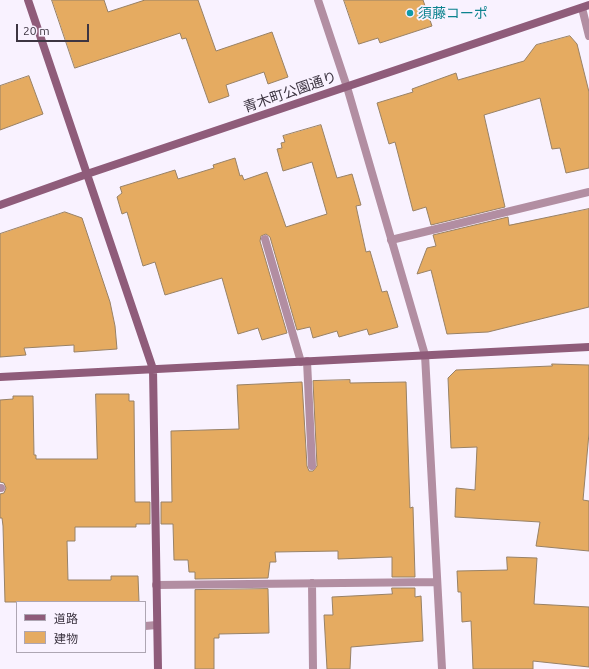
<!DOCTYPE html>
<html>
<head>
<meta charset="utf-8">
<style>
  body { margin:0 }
  #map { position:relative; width:589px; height:669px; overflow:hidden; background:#f9f2ff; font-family:Ubuntu,"Noto Sans JP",sans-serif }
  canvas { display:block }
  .legend { position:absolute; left:16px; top:601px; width:130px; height:52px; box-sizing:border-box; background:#f9f2ff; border:1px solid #aea6b3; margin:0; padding:5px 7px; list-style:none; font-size:12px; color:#3d3542 }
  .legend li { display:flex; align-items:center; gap:8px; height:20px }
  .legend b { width:20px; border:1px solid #aea6b3 }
  .scale { position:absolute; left:16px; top:24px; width:73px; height:18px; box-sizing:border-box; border:2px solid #3d3542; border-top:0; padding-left:5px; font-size:12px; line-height:14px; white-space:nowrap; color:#3d3542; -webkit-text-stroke:3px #f9f2ff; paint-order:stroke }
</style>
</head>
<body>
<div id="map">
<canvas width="589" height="669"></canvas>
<ul class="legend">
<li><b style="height:5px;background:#8f5c7a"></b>道路</li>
<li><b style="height:11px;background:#e5ab61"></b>建物</li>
</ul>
<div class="scale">20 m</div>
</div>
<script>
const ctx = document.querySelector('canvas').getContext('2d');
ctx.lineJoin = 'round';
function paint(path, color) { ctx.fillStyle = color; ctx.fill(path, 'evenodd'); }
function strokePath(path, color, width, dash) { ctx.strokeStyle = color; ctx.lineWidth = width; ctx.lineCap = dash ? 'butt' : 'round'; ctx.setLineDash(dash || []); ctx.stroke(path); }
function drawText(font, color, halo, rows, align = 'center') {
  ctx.font = font + ' Ubuntu,"Noto Sans JP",sans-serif'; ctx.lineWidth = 3.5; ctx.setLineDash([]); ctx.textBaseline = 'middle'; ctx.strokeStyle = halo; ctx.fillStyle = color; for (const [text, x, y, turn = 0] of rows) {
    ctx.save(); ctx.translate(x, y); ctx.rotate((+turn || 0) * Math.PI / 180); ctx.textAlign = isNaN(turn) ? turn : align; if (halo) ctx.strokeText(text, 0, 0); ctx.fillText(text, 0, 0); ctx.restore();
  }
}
const building = new Path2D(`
  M 52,0 L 104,0 L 108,12 L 145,0 L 198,0 L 216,51 L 272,32 L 288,77 L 268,84 L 264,72 L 226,85 L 229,96 L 209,103 L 186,38 L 182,39 L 180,33 L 75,68 Z
  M 344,0 L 423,0 L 432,26 L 380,43 L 378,38 L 359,44 Z
  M 570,36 L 577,44 L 589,92 L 589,168 L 566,173 L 560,148 L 552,149 L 540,98 L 484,115 L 505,207 L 431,225 L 426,207 L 413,211 L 395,142 L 389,144 L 377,103 L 413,92 L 412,89 L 456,73 L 458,80 L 524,61 L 536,45 Z
  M 29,76 L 43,114 L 0,130 L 0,86 Z
  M 321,125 L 337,178 L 352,174 L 361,205 L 356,206 L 366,252 L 370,251 L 382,292 L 387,291 L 398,327 L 369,335 L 367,329 L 339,337 L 337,331 L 313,338 L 310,327 L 297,330 L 270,237 L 266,234 L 261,236 L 260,241 L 287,333 L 262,340 L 258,328 L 238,334 L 222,278 L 165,295 L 155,262 L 143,266 L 127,212 L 122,214 L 117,197 L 122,193 L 120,187 L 175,170 L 178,179 L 214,168 L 213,165 L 235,158 L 240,176 L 242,175 L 244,180 L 267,172 L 286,227 L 327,214 L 312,162 L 283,171 L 277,149 L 282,148 L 281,143 L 285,142 L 283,136 Z
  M 589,209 L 589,307 L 488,332 L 447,334 L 431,270 L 417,274 L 427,248 L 436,246 L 433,235 L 508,217 L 509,225 Z
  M 65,212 L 82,218 L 110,302 L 115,326 L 117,349 L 74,352 L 74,345 L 24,348 L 26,355 L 0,357 L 0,234 Z
  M 552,364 L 589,365 L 589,433 L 583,500 L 589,501 L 589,551 L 536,546 L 540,522 L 455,517 L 456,488 L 475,490 L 477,447 L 451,448 L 448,378 L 456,370 L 552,366 Z
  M 350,380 L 350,383 L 406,382 L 410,508 L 413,507 L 415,577 L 392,577 L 392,557 L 338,559 L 338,551 L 275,552 L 276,562 L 270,562 L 268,578 L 195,579 L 195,572 L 189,572 L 188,560 L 174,560 L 173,524 L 161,524 L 161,502 L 172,502 L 171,431 L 239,429 L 237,385 L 302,382 L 307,466 L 309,471 L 313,471 L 317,466 L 313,381 Z
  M 96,394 L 129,394 L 129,401 L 134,401 L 135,502 L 150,502 L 150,524 L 136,524 L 136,527 L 75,527 L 75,541 L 67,541 L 68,580 L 111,580 L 111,576 L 138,576 L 139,602 L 5,602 L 3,526 L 2,518 L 0,518 L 0,494 L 4,493 L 6,488 L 4,483 L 0,482 L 0,400 L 13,399 L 13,396 L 33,396 L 34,455 L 36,455 L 36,459 L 97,459 Z
  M 507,557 L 537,558 L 534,604 L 589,607 L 589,667 L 533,661 L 533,669 L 473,669 L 471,621 L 462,622 L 461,592 L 458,592 L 457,571 L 507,570 Z
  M 392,588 L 415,588 L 415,597 L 421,596 L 423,641 L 351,647 L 350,669 L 327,669 L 324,615 L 333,615 L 332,597 L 392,594 Z
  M 268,589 L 269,633 L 219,634 L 219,638 L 214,638 L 214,669 L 195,669 L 195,590 Z`);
paint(building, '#e5ab61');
strokePath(building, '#988166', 1);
strokePath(new Path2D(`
  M 265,239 L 301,362
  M 391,240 L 589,192
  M 307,361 L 312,466
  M 0,488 L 1,488
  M 145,626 L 157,625`), '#b28ea2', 8);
strokePath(new Path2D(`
  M 318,0 L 347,87 L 425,355 L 442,669
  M 582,8 L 589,36
  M 312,583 L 313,669
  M 156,585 L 436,582`), '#b28ea2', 8);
strokePath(new Path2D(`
  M 28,0 L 153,369 L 158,669
  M 0,205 L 87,174 L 589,5
  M 0,377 L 589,347`), '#8f5c7a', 8);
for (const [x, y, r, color] of [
  [410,13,4,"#0f9aa8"]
]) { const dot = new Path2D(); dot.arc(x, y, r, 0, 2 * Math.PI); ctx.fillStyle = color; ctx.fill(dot); strokePath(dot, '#f9f2ff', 1.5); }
drawText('14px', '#0d838f', '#f9f2ff', [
  ["須藤コーポ",418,13]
], 'left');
drawText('14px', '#3d3542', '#f9f2ff', [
  ["青木町公園通り",290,92,-19]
]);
</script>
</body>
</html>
